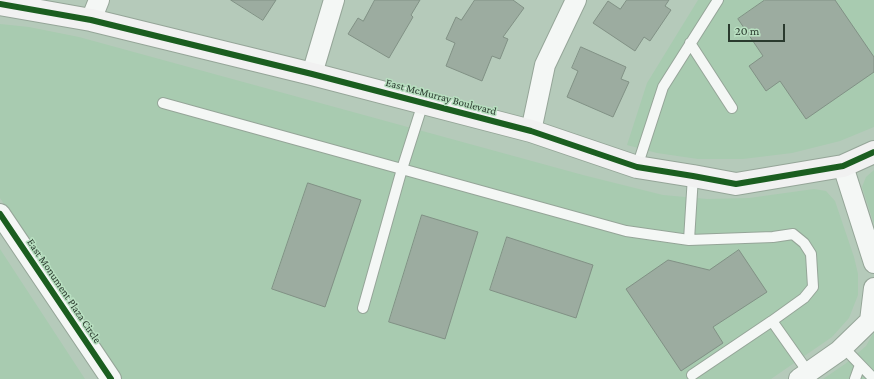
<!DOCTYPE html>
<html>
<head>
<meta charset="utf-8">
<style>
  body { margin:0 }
  #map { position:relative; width:874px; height:379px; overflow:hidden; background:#b5caba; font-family:"Crimson Pro",serif }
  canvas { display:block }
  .scale { position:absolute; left:728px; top:24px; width:57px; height:18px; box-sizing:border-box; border:2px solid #2a3a2e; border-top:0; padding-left:5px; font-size:12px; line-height:14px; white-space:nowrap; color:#2a3a2e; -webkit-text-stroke:3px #b9e0c1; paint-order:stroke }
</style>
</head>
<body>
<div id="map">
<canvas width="874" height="379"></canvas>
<div class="scale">20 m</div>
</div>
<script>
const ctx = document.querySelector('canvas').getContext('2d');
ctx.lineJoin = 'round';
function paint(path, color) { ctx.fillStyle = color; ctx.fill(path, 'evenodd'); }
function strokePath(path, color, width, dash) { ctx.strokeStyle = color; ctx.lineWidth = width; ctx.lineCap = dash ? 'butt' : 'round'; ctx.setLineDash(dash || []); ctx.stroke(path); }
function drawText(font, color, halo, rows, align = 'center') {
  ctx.font = font + ' "Crimson Pro",serif'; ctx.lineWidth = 3; ctx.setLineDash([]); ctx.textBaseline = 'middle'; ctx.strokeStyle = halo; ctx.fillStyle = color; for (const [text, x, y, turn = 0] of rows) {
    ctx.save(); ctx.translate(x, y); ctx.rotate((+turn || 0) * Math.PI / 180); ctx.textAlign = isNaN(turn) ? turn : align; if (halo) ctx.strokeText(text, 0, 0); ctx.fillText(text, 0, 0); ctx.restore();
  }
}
paint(new Path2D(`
  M 698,0 L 874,0 L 874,127 L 840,141 L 792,153 L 743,159 L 698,159 L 657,153 L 627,145 L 647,83 Z
  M 0,24 L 29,27 L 79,37 L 583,175 L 663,195 L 707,199 L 749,198 L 814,189 L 826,191 L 835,201 L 854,257 L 858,274 L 858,295 L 849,318 L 832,337 L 771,379 L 121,379 L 0,198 Z
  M 874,170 L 874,224 L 862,187 L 866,177 Z
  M 0,249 L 85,379 L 0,379 Z
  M 874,332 L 874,379 L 823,379 L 845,364 L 866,346 Z`), '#a8cbb0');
const building = new Path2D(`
  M 231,0 L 276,0 L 263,20 Z
  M 375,0 L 420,0 L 411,15 L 413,17 L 389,58 L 348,34 L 358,18 L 363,21 Z
  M 475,0 L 513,0 L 524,8 L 503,37 L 508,39 L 500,59 L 492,56 L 482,81 L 446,66 L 455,43 L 446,39 L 456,17 L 461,20 Z
  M 627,0 L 669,0 L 665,6 L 671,10 L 650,41 L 644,37 L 635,51 L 593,23 L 608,1 L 620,9 Z
  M 765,0 L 835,0 L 874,57 L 874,72 L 806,119 L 780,81 L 766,91 L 749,66 L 763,56 L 738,19 Z
  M 581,47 L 626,67 L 621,79 L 629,82 L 613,117 L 567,97 L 578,71 L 572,68 Z
  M 308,183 L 361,200 L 325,307 L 272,289 Z
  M 422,215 L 478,232 L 445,339 L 389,322 Z
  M 507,237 L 593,265 L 576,318 L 490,290 Z
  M 739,250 L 767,292 L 713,327 L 723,343 L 681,371 L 626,289 L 668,260 L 709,270 Z`);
paint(building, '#9caca0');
strokePath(building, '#819185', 1);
const lane = new Path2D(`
  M 690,43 L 732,108
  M 163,103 L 626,231 L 689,240 L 773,237 L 793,234 L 804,243 L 811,254 L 813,287 L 804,298 L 772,321 L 808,372
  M 637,167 L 663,87 L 718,0
  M 689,240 L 693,176
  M 363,308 L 402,169 L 423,103
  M 843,347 L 874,379
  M 692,375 L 772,321
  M 855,379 L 860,365`);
const street = new Path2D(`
  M 91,20 L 99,0
  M 312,74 L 334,0
  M 531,131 L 545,65 L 576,0
  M 843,166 L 874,263
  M 0,214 L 111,379
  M 799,379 L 839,351 L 870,321 L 874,288`);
const secondary = new Path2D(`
  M 0,4 L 91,20 L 312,74 L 531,131 L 637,167 L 693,176 L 736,184 L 843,166 L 874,152`);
strokePath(lane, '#95a598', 12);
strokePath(street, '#95a598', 22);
strokePath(secondary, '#95a598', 24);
strokePath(lane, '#f4f7f5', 10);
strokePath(street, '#f4f7f5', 20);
strokePath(secondary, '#f1f1f1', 22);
strokePath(new Path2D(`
  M 0,4 L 91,20 L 312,74 L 531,131 L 637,167 L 693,176 L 736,184 L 843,166 L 874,152
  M 0,214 L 111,379`), '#1b5e20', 6);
drawText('11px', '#2a3a2e', '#b9e0c1', [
  ["East McMurray Boulevard",441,97,15],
  ["East Monument Plaza Circle",64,291,56]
]);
</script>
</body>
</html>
